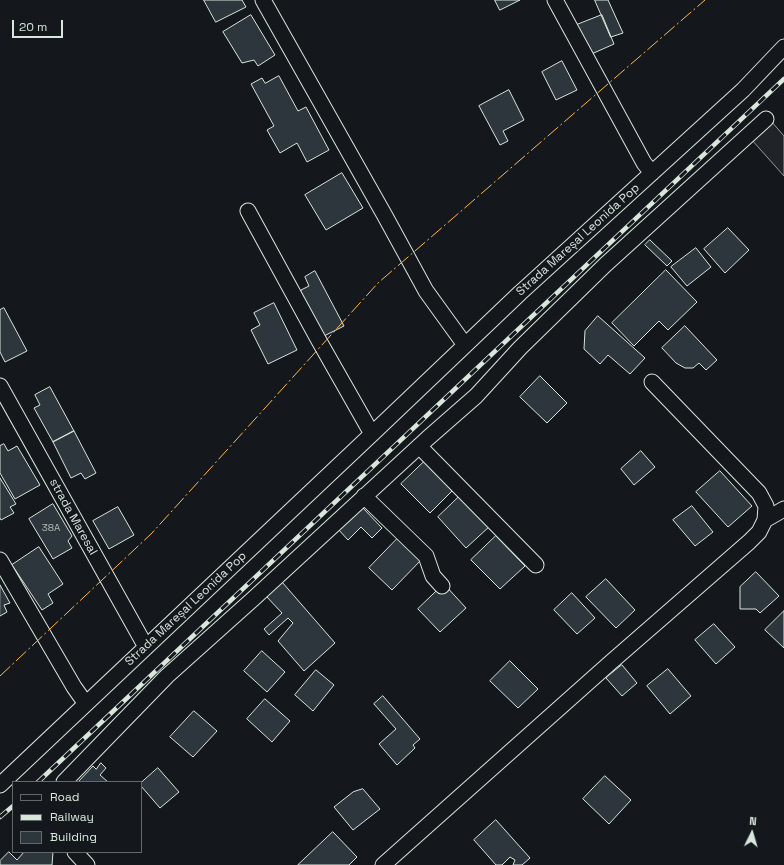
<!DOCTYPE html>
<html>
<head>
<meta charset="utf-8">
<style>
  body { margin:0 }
  #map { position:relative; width:784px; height:865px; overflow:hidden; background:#14181c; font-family:"Space Grotesk",sans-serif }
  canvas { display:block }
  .legend { position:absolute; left:12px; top:781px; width:130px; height:72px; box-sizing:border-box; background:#14181c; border:1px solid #626a69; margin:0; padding:5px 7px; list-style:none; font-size:12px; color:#d8e6dc }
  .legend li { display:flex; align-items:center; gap:8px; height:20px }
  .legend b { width:20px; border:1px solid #626a69 }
  .north { position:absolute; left:732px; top:813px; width:40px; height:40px; -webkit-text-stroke:3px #14181c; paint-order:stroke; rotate:5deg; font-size:11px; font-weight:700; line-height:16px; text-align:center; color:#d8e6dc }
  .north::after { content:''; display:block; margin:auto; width:14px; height:18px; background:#d8e6dc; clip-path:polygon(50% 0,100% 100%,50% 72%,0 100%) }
  .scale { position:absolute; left:12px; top:20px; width:51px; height:18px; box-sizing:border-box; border:2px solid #d8e6dc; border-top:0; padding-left:5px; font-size:12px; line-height:14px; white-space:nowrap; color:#d8e6dc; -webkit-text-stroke:3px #14181c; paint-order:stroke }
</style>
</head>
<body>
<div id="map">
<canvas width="784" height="865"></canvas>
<ul class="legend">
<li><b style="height:5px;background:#14181c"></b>Road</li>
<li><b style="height:5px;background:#d8e6dc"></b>Railway</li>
<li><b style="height:11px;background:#2c363c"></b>Building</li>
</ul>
<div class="north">N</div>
<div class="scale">20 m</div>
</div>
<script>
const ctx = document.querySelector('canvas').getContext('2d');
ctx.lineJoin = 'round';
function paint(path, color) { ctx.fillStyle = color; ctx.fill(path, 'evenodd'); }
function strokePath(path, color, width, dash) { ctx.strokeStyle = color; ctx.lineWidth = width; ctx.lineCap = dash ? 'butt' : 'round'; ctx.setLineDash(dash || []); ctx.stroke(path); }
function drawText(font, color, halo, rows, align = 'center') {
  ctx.font = font + ' "Space Grotesk",sans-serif'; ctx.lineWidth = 3; ctx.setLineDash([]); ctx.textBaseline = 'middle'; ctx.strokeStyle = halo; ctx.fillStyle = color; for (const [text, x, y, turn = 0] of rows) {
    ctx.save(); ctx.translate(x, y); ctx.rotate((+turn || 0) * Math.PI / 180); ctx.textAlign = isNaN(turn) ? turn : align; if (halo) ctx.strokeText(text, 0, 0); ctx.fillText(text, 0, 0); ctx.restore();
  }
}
const green = new Path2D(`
  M 771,121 L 784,136 L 784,176 L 751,139 Z`);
paint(green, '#202428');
strokePath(green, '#939e99', 1);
const building = new Path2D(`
  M 204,0 L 242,0 L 246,7 L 216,22 Z
  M 495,0 L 520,0 L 500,10 Z
  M 595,0 L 608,0 L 623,33 L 611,37 Z
  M 251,15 L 275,55 L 258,66 L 254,60 L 242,63 L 223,32 Z
  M 602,15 L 614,44 L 587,56 L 574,26 Z
  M 562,61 L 577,90 L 556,100 L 542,72 Z
  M 279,76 L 298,111 L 306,107 L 329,150 L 307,162 L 297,143 L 280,153 L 267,130 L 274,126 L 251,84 L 262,78 L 265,83 Z
  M 509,90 L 524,120 L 503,131 L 508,141 L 500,145 L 479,106 Z
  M 342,173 L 363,208 L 326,230 L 305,195 Z
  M 728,228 L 749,250 L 725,273 L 704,249 Z
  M 650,240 L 672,261 L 667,266 L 645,245 Z
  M 696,248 L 711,267 L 687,286 L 671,267 Z
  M 666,270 L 697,302 L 668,330 L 659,321 L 634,346 L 612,323 Z
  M 315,271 L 344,326 L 318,339 L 299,304 L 301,290 L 309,286 L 305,277 Z
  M 274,303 L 297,350 L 268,364 L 251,330 L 260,325 L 254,313 Z
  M 4,308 L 27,351 L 5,362 L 0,352 L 0,310 Z
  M 598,316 L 645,358 L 630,374 L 608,355 L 600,364 L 584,349 L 585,331 Z
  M 685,326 L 717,360 L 706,370 L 699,363 L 693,368 L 685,368 L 676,363 L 662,348 Z
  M 540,376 L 567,403 L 547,423 L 520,397 Z
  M 50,387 L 74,431 L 53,442 L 34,408 L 40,405 L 35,395 Z
  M 74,431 L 96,473 L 85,479 L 81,473 L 71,478 L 53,442 Z
  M 4,444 L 8,451 L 17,446 L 40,485 L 15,499 L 0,473 L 0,446 Z
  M 641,451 L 655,467 L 634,485 L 621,469 Z
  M 425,461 L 454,489 L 430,513 L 401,484 Z
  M 720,471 L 752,506 L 728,527 L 696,492 Z
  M 0,478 L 16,504 L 10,507 L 14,513 L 1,520 L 0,518 Z
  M 461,495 L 490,526 L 466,548 L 438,517 Z
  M 53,504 L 72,536 L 68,541 L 72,548 L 53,559 L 29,519 Z
  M 692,506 L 713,532 L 695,546 L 673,520 Z
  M 118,507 L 134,535 L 109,549 L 93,521 Z
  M 362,507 L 382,528 L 372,538 L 361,527 L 348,540 L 338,529 Z
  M 400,536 L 423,558 L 392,590 L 369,568 Z
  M 496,536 L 525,566 L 500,589 L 471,560 Z
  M 39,547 L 63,584 L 48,594 L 53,603 L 42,610 L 12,565 Z
  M 756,572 L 779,596 L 760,613 L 756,609 L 740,609 L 740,587 Z
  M 606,579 L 635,610 L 616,628 L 586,597 Z
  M 282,582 L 335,643 L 304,671 L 278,641 L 293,623 L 288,618 L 269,635 L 264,629 L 282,613 L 266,596 Z
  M 444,584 L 466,608 L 440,632 L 418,609 Z
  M 0,585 L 10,603 L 4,605 L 7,612 L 0,616 Z
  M 572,593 L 595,618 L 577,634 L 554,610 Z
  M 784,611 L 784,648 L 765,630 Z
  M 714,624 L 735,647 L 716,664 L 695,640 Z
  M 262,651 L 285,672 L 267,692 L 244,671 Z
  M 510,661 L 538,689 L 518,708 L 490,681 Z
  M 622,665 L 637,683 L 622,696 L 606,678 Z
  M 668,669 L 691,696 L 670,714 L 647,686 Z
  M 316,670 L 334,685 L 313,711 L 295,695 Z
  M 383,696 L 420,739 L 413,745 L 415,748 L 397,765 L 379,744 L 396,729 L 374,704 Z
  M 265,699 L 290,721 L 272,742 L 247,719 Z
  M 194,711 L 217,731 L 193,757 L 170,737 Z
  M 101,763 L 106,768 L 100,775 L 108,782 L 78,782 L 93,766 L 96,769 Z
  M 158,768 L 179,792 L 160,808 L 141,786 L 141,783 Z
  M 605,776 L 631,800 L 609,824 L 583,799 Z
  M 363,789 L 380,809 L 353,830 L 334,807 L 353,792 Z
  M 496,820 L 530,858 L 522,865 L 513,865 L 515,860 L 510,857 L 502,865 L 496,865 L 474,840 Z
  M 333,832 L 357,857 L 349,865 L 298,865 Z
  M 9,852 L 17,860 L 24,852 L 53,852 L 52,865 L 0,865 L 0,861 Z`);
paint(building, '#2c363c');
strokePath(building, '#d8e6dc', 1);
const minor = new Path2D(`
  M 263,0 L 385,216 L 426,291 L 465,345
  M 555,0 L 644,163 L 652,173
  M 248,211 L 318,339 L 372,434 L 520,293 L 743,90 L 784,47
  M 652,382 L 759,493 L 766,506 L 765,520
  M 0,386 L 146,647
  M 419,446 L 536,565
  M 364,496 L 426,556 L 433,576 L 442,586
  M 0,560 L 74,687 L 86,704
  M 64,782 L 167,676 L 253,599 L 428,438 L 476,396 L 520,348 L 605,265 L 766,119
  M 0,785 L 372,434
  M 75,852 L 87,865
  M 383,865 L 610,663 L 749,542 L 759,532 L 765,520 L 784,509`);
strokePath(minor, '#d8e6dc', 17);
strokePath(minor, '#14181c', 15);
const rail = new Path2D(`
  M 38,782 L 784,79
  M 0,817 L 13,806`);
strokePath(rail, '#d8e6dc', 4.5);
strokePath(rail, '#14181c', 3, [9]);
strokePath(new Path2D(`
  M 0,676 L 152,533 L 378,283 L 705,0`), '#ffb74d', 1, [14, 3, 2, 3]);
drawText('10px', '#adbab4', null, [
  ["38A",51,528]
]);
drawText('12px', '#d8e6dc', '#14181c', [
  ["Strada Mareșal Leonida Pop",578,240,-42],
  ["strada Maresal",73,517,61],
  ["Strada Mareșal Leonida Pop",186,609,-43]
]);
</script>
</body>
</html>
